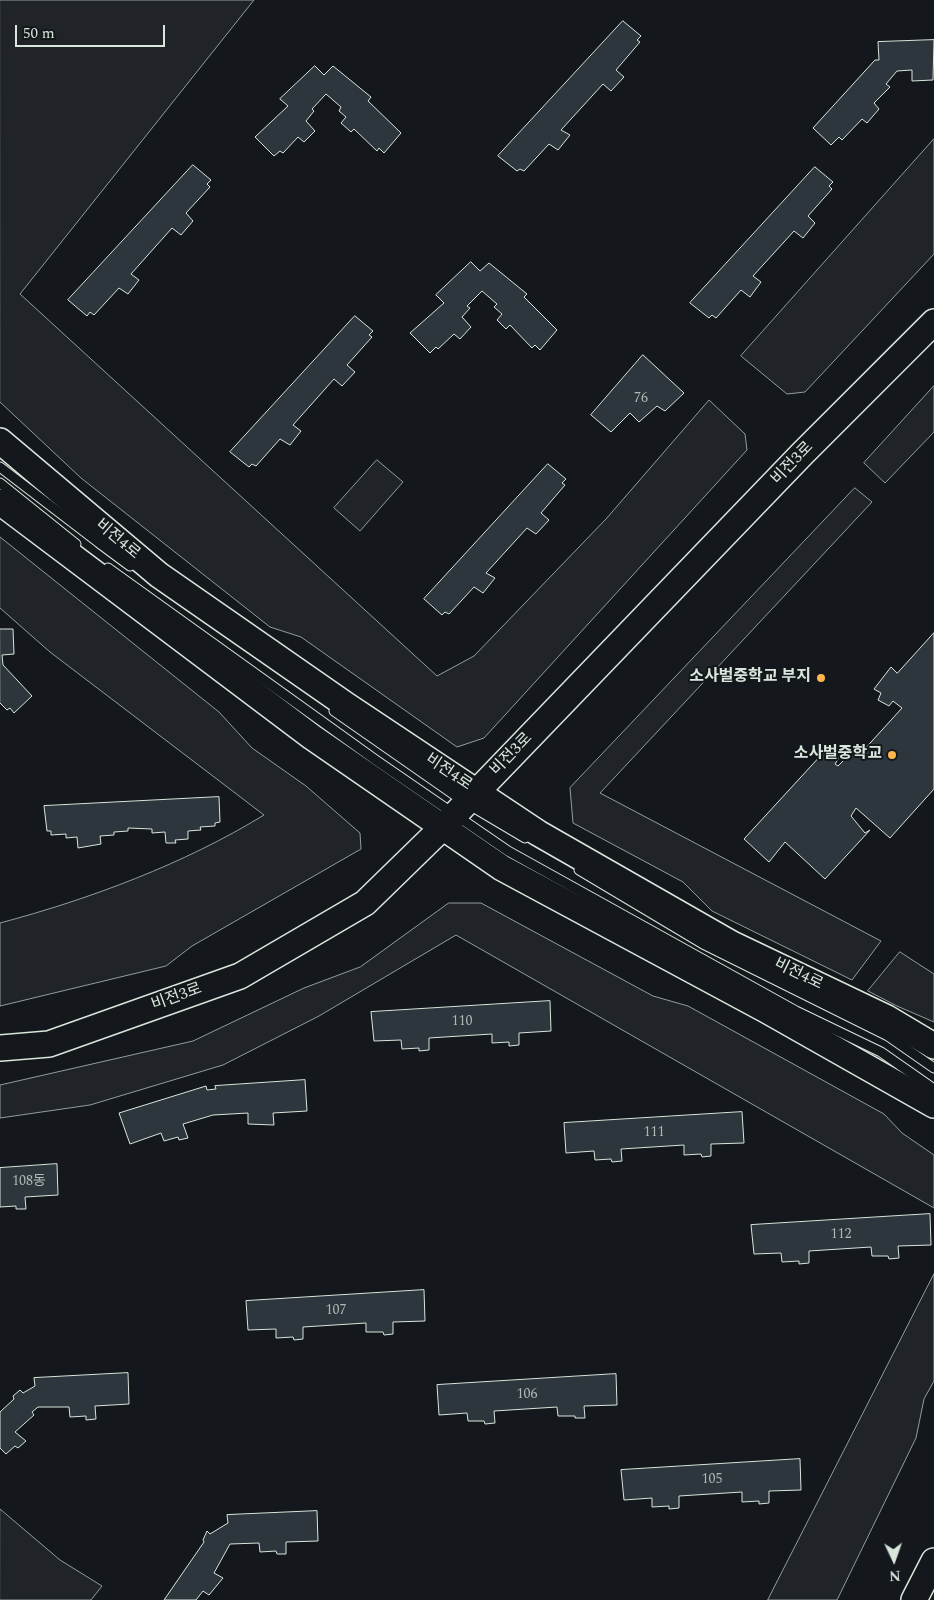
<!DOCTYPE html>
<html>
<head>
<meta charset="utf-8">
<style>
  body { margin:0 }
  #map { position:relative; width:934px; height:1600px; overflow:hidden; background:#14181c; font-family:Spectral,serif }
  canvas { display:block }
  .north { position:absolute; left:869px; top:1535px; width:50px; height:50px; -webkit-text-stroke:4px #14181c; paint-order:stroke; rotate:177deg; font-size:14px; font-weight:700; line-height:20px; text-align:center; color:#d8e6dc }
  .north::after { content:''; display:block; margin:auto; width:18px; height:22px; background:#d8e6dc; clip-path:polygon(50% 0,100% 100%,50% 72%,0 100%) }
  .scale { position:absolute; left:15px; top:25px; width:150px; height:22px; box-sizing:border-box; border:2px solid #d8e6dc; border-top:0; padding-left:6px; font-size:15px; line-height:18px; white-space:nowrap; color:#d8e6dc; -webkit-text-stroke:4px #14181c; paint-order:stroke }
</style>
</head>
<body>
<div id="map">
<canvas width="934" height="1600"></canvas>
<div class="north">N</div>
<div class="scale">50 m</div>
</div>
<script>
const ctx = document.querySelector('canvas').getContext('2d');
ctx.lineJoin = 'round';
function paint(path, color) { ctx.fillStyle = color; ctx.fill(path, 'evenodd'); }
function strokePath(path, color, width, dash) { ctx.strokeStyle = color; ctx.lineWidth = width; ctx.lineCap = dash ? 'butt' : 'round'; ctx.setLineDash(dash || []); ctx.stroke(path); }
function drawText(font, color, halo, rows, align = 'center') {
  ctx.font = font + ' Spectral,"Noto Sans KR",serif'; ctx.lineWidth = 4; ctx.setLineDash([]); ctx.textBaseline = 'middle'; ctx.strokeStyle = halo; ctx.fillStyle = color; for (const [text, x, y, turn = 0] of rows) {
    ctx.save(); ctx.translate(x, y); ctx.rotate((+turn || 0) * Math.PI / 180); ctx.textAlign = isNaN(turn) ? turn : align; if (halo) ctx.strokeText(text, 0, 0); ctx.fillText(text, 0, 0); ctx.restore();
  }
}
const green = new Path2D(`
  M 0,0 L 254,0 L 20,294 L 437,676 L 474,656 L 606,519 L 709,400 L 745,434 L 747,450 L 484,738 L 457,747 L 301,637 L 270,627 L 81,478 L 0,402 Z
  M 934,139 L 934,254 L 805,392 L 787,394 L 741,356 Z
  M 934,386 L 934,432 L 885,483 L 864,463 Z
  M 377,460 L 403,482 L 360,531 L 334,508 Z
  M 855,488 L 872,502 L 600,793 L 881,941 L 852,980 L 712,911 L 683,882 L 573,823 L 570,788 Z
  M 0,537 L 219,712 L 252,748 L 306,786 L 360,833 L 361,849 L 192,946 L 166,966 L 0,1006 L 0,923 C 90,899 184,864 264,815 L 50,652 L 0,608 Z
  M 449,903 L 481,903 L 653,996 L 688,1006 L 884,1114 L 902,1133 L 934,1155 L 934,1208 L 456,935 L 319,1016 L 223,1065 L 90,1105 L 0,1118 L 0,1085 L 193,1041 L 304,988 L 360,967 Z
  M 900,952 L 934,974 L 934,1022 L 897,1006 L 868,991 Z
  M 934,1274 L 934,1381 L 924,1399 L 916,1438 L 837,1600 L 768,1600 Z
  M 0,1509 L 60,1560 L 102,1586 L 91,1600 L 0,1600 Z`);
paint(green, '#202428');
strokePath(green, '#939e99', 1);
const building = new Path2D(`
  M 623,21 L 641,36 L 637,40 L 640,42 L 616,70 L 624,77 L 611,91 L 603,84 L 561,130 L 570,135 L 558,150 L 549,144 L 524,171 L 520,169 L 517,171 L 498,156 Z
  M 934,40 L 933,80 L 912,81 L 912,70 L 897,71 L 886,84 L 890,87 L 874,103 L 879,109 L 867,123 L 862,119 L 842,140 L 839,137 L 831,145 L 813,128 L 875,60 L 879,60 L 878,42 Z
  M 315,66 L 324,75 L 333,66 L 371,97 L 368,101 L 401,133 L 384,153 L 379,148 L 377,151 L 354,129 L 351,132 L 341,123 L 346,117 L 339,111 L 341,107 L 326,94 L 312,109 L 314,111 L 306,121 L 315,131 L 304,142 L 298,137 L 283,153 L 280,151 L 274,156 L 255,137 L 288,106 L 280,99 Z
  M 193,165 L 211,180 L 207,184 L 210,187 L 186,213 L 193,221 L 181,235 L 172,228 L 131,274 L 139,280 L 128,294 L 119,288 L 94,315 L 90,312 L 87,316 L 68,300 Z
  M 815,167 L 833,182 L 829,186 L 832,189 L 808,216 L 815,223 L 803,238 L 794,231 L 753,276 L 761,282 L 750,297 L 741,290 L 716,318 L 712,315 L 709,318 L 690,303 Z
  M 471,262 L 480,271 L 489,263 L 527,294 L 524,297 L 557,330 L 540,350 L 535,345 L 532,348 L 510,325 L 506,329 L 497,320 L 502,314 L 494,307 L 497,304 L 482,291 L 467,306 L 470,308 L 462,317 L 471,327 L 460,339 L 454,334 L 438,349 L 436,347 L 430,353 L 410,333 L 444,303 L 436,295 Z
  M 355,316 L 373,331 L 369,335 L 372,337 L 347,365 L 355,372 L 342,386 L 334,379 L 293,425 L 301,431 L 290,445 L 280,439 L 256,466 L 252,464 L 249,467 L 230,452 Z
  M 643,355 L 684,393 L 665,411 L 657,406 L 639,422 L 630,413 L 611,432 L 591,415 Z
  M 548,464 L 566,479 L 562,483 L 565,485 L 541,513 L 549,520 L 536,534 L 527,528 L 486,573 L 495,578 L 483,593 L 474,587 L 449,614 L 445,612 L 442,615 L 424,599 Z
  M 0,629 L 13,629 L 14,654 L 2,655 L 3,665 L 32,696 L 14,713 L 10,708 L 7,710 L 0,703 Z
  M 934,633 L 934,789 L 890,838 L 856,808 L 851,816 L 865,833 L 870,830 L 825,879 L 785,842 L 769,862 L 744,839 L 823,753 L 828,756 L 834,751 L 840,756 L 835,764 L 838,766 L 856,748 L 862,752 L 902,708 L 893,701 L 889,706 L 878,700 L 881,693 L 874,689 L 891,667 L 897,673 Z
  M 219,797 L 220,822 L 215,823 L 215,826 L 200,827 L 201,830 L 188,831 L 188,839 L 175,840 L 176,843 L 166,843 L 165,832 L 152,833 L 152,829 L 128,828 L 128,831 L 114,832 L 114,835 L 100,836 L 101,844 L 78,848 L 77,837 L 66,838 L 66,834 L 51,835 L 51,831 L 47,831 L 44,806 Z
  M 550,1001 L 551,1031 L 519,1033 L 519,1045 L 509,1046 L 509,1042 L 492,1043 L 492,1034 L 429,1038 L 429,1050 L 419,1051 L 419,1048 L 402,1049 L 401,1040 L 374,1041 L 371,1012 Z
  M 305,1080 L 307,1111 L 273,1113 L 274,1125 L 248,1124 L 248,1113 L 213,1115 L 183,1124 L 188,1138 L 179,1140 L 178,1137 L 164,1141 L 161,1133 L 130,1144 L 119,1113 L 206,1086 L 207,1090 L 216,1089 L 215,1086 Z
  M 742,1112 L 744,1143 L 711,1144 L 711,1156 L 702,1157 L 701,1154 L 684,1155 L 684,1145 L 621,1149 L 622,1161 L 612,1162 L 611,1159 L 595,1160 L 594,1151 L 566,1153 L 564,1123 Z
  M 57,1164 L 58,1195 L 25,1197 L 26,1209 L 16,1209 L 16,1206 L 0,1207 L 0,1168 Z
  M 930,1214 L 931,1245 L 898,1246 L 899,1258 L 889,1259 L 888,1256 L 872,1256 L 871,1247 L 809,1251 L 809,1263 L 799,1264 L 799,1261 L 782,1262 L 781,1253 L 754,1254 L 751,1225 Z
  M 424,1290 L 425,1321 L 393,1322 L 393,1334 L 384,1335 L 383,1332 L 366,1332 L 366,1323 L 303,1327 L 303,1339 L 294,1340 L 293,1337 L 276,1338 L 276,1329 L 248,1330 L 246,1301 Z
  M 128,1373 L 129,1404 L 95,1406 L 96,1419 L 86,1420 L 86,1416 L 70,1417 L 69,1407 L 38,1407 L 32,1412 L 34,1415 L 15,1432 L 26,1441 L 18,1448 L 15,1446 L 6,1454 L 0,1448 L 0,1412 L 14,1399 L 13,1396 L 20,1390 L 23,1393 L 35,1386 L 34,1378 Z
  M 616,1374 L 617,1405 L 584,1406 L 585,1418 L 575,1418 L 575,1416 L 558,1416 L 557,1407 L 494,1411 L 495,1423 L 485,1424 L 484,1421 L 468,1421 L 467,1413 L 439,1415 L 437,1385 Z
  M 800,1459 L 801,1490 L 769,1491 L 769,1503 L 759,1504 L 759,1501 L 742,1502 L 742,1492 L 679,1496 L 679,1508 L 669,1509 L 669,1506 L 652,1507 L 652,1498 L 624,1500 L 621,1470 Z
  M 317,1511 L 318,1541 L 286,1542 L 286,1554 L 277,1554 L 276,1551 L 260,1552 L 259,1543 L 230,1544 L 214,1573 L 223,1578 L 209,1595 L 203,1591 L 196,1600 L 164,1600 L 204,1542 L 203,1540 L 207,1531 L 210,1534 L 228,1523 L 227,1515 Z`);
paint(building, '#2c363c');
strokePath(building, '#d8e6dc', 1);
const lane = new Path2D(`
  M 0,467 L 103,546
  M 0,483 L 76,544
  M 99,543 L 130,566
  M 108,568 L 377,761 L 508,851 L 796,1011 L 881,1052 L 934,1089
  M 334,711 L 466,803 L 525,838
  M 579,870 L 703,944 L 888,1036 L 934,1068`);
const secondary = new Path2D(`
  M 0,441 L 159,575 L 346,705 L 538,833 L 732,944 L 887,1018 L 934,1046
  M 0,502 L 312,737 L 502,868 L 766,1010 L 934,1105
  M 0,1048 L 49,1044 L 240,976 L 365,903 L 442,828 L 802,454 L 934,322
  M 914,1600 L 934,1561`);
strokePath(lane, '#d8e6dc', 11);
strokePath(secondary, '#d8e6dc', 28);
strokePath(lane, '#14181c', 9);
strokePath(secondary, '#14181c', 25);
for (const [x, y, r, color] of [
  [821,678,5,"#ffb74d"],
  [892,755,5,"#ffb74d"]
]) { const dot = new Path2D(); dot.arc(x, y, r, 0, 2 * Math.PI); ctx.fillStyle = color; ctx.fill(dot); strokePath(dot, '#14181c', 2); }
drawText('14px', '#adbab4', null, [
  ["76",641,399],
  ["110",462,1022],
  ["111",654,1133],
  ["108동",29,1182],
  ["112",841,1235],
  ["107",336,1311],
  ["106",527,1395],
  ["105",712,1480]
]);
drawText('16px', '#d8e6dc', '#14181c', [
  ["비전3로",793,464,-46],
  ["비전4로",117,540,40],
  ["비전3로",512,755,-46],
  ["비전4로",448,773,34],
  ["비전4로",798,975,26],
  ["비전3로",177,998,-20]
]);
drawText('bold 16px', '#d8e6dc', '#14181c', [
  ["소사벌중학교 부지",811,678],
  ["소사벌중학교",882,755]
], 'right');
</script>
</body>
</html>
